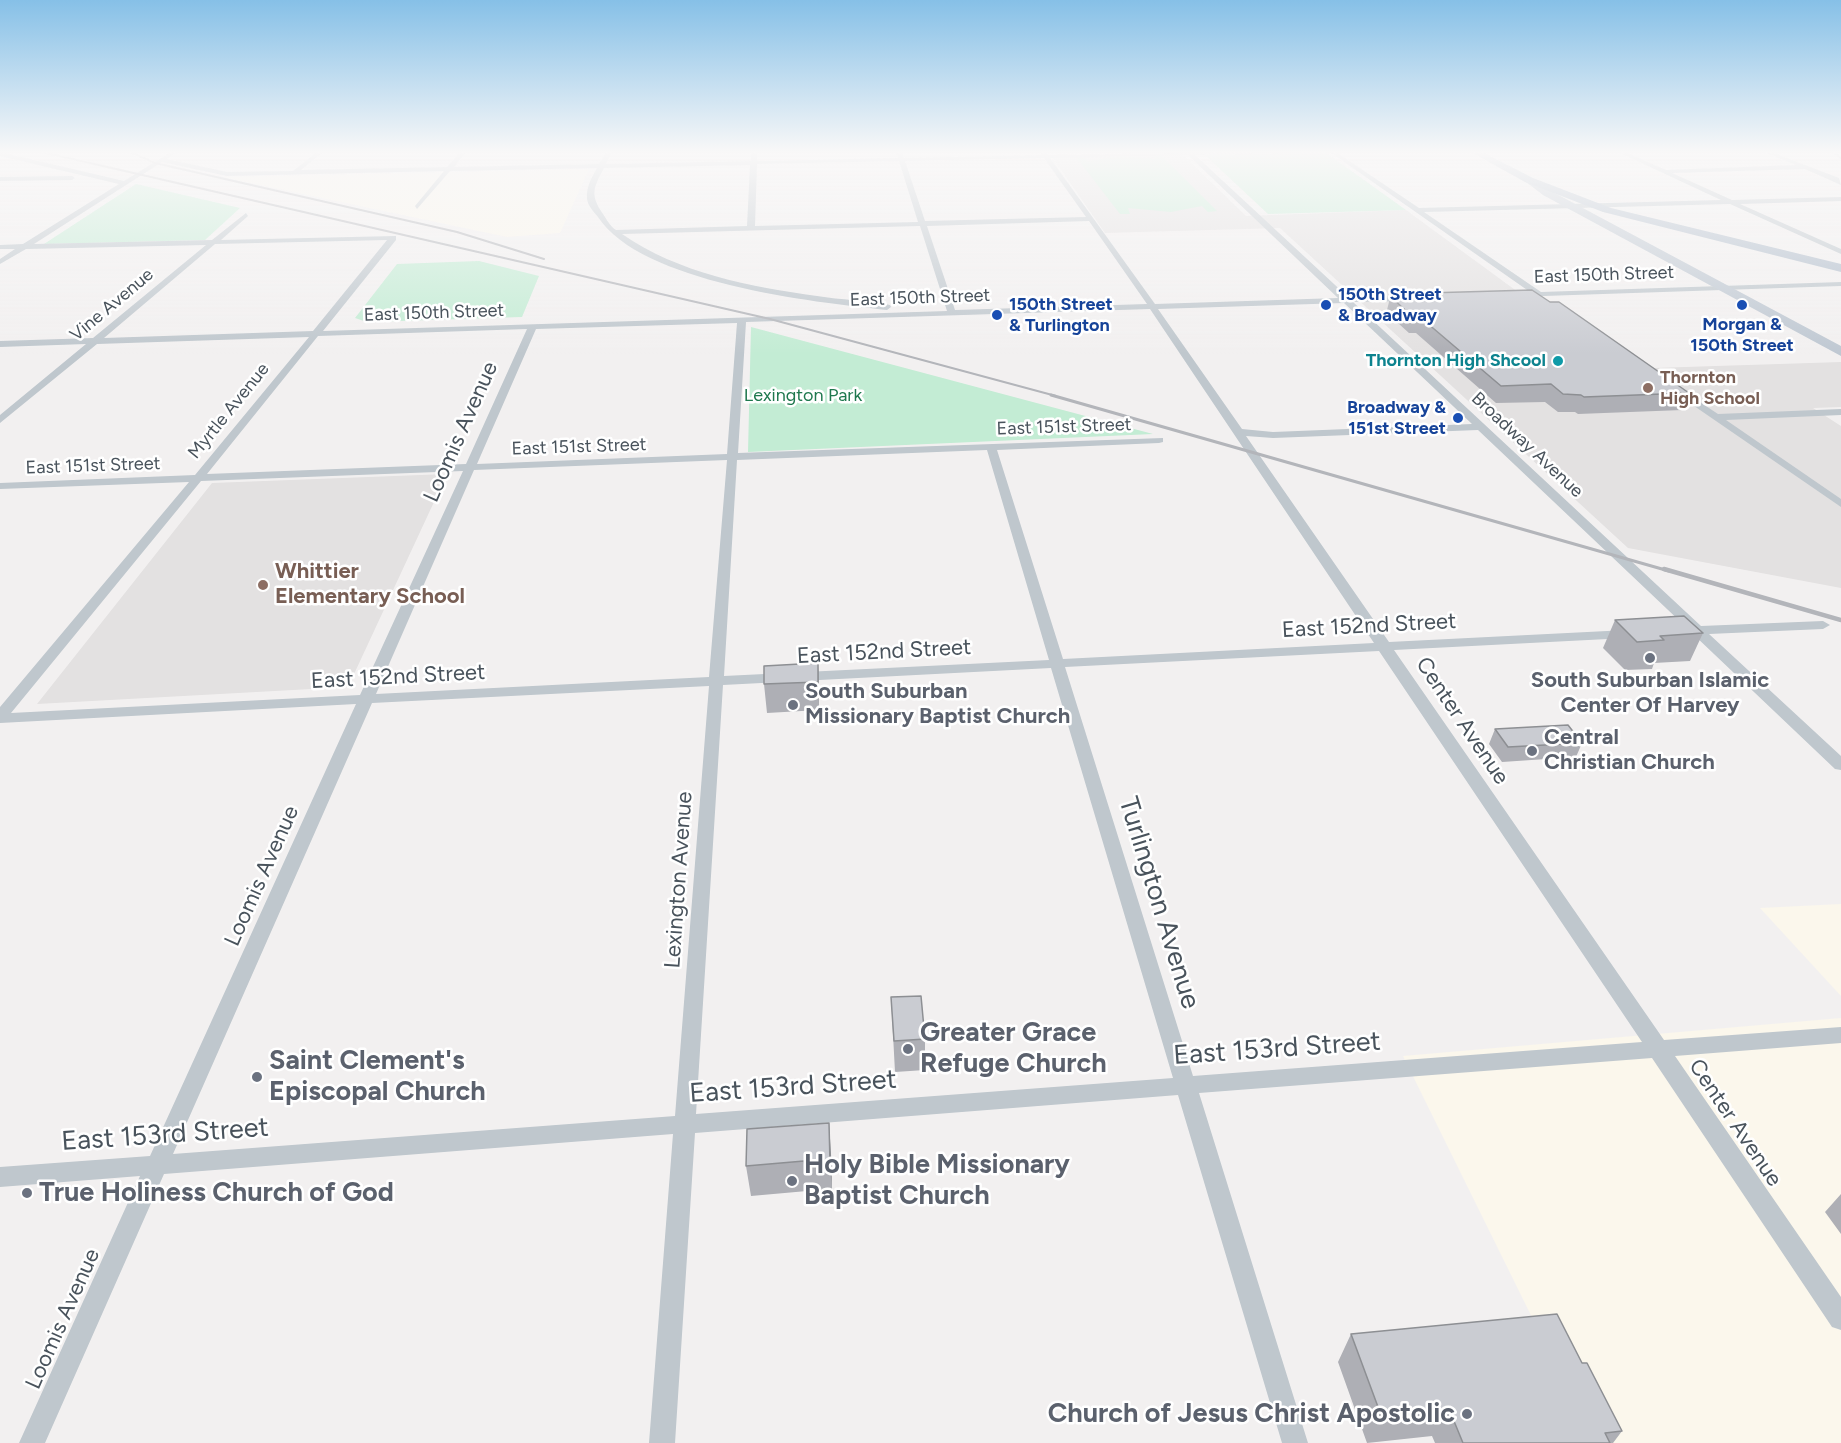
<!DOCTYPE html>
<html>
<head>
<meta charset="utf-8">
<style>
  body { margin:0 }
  canvas { display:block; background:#f2f0f0 }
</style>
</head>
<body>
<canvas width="1841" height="1443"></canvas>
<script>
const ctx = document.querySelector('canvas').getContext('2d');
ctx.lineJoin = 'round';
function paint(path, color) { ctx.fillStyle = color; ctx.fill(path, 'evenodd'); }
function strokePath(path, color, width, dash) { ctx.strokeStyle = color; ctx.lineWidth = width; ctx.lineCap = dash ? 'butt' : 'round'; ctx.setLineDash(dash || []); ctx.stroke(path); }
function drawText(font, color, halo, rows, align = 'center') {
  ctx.font = font + ' Figtree,sans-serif'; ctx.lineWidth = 5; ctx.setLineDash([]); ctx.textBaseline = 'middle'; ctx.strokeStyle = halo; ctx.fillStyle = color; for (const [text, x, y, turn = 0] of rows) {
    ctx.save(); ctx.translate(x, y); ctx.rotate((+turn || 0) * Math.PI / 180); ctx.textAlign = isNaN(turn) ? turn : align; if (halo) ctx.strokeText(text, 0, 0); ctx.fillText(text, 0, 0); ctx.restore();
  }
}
paint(new Path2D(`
  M 589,169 L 560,233 L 507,237 L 223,177 Z
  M 1841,904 L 1841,996 L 1760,908 Z
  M 1841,1018 L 1841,1443 L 1594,1443 L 1403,1056 Z`), '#fbf7ec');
paint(new Path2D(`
  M 1182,154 L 1246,216 L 1406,210 L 1623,369 L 1841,362 L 1841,407 L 1813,408 L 1841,426 L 1841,588 L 1628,548 L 1280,228 L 1105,233 L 1052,157 Z
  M 447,474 L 348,687 L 37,704 L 212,483 Z`), '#e3e1e1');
paint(new Path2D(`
  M 1325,152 L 1406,210 L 1268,214 L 1205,155 Z
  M 1161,155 L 1217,211 L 1208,212 L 1202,206 L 1171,212 L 1128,208 L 1130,214 L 1120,214 L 1076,157 L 1085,157 L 1088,161 L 1121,156 L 1155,159 L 1153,156 Z
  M 136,184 L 240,208 L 205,240 L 44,244 Z
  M 479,261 L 539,276 L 522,317 L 367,322 L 355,318 L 397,264 Z
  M 751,327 L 1153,434 L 748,452 Z`), '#c3ecd4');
paint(new Path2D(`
  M 0,152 L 124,181 L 171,152 L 177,152 L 167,159 L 227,172 L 293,171 L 317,152 L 323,152 L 301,170 L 447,167 L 460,152 L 466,152 L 454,167 L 599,164 L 606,152 L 612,152 L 606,164 L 751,161 L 751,152 L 757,152 L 757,161 L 898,158 L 896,152 L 902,152 L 904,158 L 1042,155 L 1040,152 L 1046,152 L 1048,155 L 1254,152 L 1251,154 L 1195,155 L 1348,297 L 1412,296 L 1413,298 L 1409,301 L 1353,302 L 1701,626 L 1823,621 L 1830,625 L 1823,629 L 1709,634 L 1841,756 L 1841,770 L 1835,769 L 1694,635 L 1676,634 L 1674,631 L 1676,628 L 1686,627 L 1478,430 L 1273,438 L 1246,436 L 1389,642 L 1627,630 L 1634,634 L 1627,638 L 1394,650 L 1664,1040 L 1841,1027 L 1841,1043 L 1675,1056 L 1841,1297 L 1841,1330 L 1832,1327 L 1652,1058 L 1199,1093 L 1308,1443 L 1282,1443 L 1178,1095 L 695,1133 L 675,1443 L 649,1443 L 673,1134 L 164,1174 L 45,1443 L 19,1443 L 140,1176 L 0,1187 L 0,1167 L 150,1156 L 356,704 L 0,723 L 0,707 L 189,482 L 0,489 L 0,483 L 195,475 L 309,337 L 97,344 L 0,423 L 0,415 L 86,344 L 0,347 L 0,341 L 93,338 L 206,245 L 26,249 L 0,264 L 0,259 L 15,249 L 0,249 L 0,245 L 23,244 L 119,184 L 0,156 ZM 1188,155 L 1338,298 L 1155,304 L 1050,158 ZM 1044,158 L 1086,217 L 925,221 L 905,161 ZM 899,161 L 918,222 L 755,226 L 757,164 ZM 162,162 L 227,176 L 444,171 L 415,206 L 417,209 L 450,171 L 597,168 C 592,177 586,187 587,198 C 587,205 594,212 598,217 C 641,283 813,302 887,310 L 891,307 L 890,305 C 866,300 841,300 817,296 C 751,287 678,273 622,234 L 920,226 L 947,311 L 323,331 L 396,240 L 396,236 L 221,240 L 248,216 L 246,213 L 212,240 L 34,244 ZM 750,165 L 747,226 L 616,230 C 610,226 607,220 603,214 C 590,195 593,188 604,168 ZM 1089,221 L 1147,304 L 955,310 L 927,226 ZM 387,240 L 313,331 L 104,338 L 215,244 ZM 1344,303 L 1472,424 L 1273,432 L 1242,429 L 1158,309 ZM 1150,309 L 1374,643 L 1063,659 L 997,450 L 1159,443 L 1163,442 L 1163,438 L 738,453 L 746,322 ZM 737,323 L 727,454 L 477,464 L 536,329 ZM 527,329 L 466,464 L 207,474 L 318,336 ZM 987,450 L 1049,660 L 724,676 L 737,460 ZM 727,460 L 709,677 L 376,694 L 474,470 ZM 463,471 L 360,695 L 11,713 L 201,481 ZM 1379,651 L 1642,1042 L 1193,1076 L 1065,667 ZM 1051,668 L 1173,1078 L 696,1114 L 723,685 ZM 709,686 L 675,1116 L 173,1154 L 372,703 Z
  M 1330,152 L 1336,152 L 1419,208 L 1721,200 L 1618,152 L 1625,152 L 1666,170 L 1796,165 L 1764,152 L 1771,152 L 1839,178 L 1841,185 L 1805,169 L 1672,173 L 1732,200 L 1841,197 L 1841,201 L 1740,204 L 1841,249 L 1841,254 L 1730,204 L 1424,212 L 1541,292 L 1841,282 L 1841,286 L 1514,297 L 1514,293 L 1530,292 Z
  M 0,177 L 72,176 L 75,178 L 72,180 L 0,181 Z
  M 1671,383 L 1718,414 L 1841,409 L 1841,415 L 1726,420 L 1841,499 L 1841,507 L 1668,388 L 1666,386 Z`), '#bfc7cd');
paint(new Path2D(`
  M 1529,177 L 1551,191 L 1841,346 L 1841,356 L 1543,195 L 1526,182 L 1526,178 Z`), '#bfc8d2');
paint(new Path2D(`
  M 1471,152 L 1482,152 L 1533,178 L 1611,208 L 1841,264 L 1841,272 L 1603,212 L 1525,182 Z`), '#b2becc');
strokePath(new Path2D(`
  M 42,152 L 770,319 L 1056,396
  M 130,152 L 155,163 L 457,232 L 544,259
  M 1833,152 L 1841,158`), '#b3b5ba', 2);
strokePath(new Path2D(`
  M 1051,395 L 1669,571`), '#b3b5ba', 3);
strokePath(new Path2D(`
  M 1664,569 L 1841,620`), '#b3b5ba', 4.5);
paint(new Path2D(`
  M 1391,294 L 1550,302 L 1689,393 L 1682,410 L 1578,414 L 1575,412 L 1558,412 L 1545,402 L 1496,403 L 1416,333 L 1409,333 L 1388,314 L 1389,311 L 1387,310 Z
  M 1615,620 L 1703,633 L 1690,661 L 1654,663 L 1652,669 L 1625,670 L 1603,648 Z
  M 818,663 L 819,710 L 767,713 L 764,684 Z
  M 1495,729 L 1582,743 L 1576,757 L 1502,762 L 1489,744 Z
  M 891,997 L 925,1039 L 925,1070 L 895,1072 Z
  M 831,1154 L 832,1193 L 808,1195 L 807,1191 L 751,1196 L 746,1166 Z
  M 1841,1194 L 1841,1234 L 1825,1212 Z
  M 1351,1334 L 1582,1363 L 1622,1431 L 1613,1443 L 1435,1443 L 1432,1436 L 1367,1443 L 1338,1362 Z`), '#aeafb5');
paint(new Path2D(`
  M 818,663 L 819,691 L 819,710 L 818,682 Z
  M 829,1123 L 831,1154 L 832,1193 L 830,1163 Z`), '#8d8f93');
const building = new Path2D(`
  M 1532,290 L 1550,302 L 1559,302 L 1689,393 L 1584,397 L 1581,395 L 1563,394 L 1551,384 L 1501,386 L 1420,317 L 1413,317 L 1392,298 L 1396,298 L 1391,294 Z
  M 1684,616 L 1703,633 L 1660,636 L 1664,640 L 1637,642 L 1615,620 Z
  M 818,663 L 818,682 L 764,684 L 764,666 Z
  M 1568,725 L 1582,743 L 1508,747 L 1495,729 Z
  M 921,996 L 925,1039 L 894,1041 L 891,997 Z
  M 829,1123 L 830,1163 L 805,1165 L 804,1161 L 746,1166 L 747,1129 Z
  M 1557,1314 L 1582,1363 L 1587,1363 L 1622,1431 L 1605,1433 L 1610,1443 L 1463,1443 L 1449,1409 L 1381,1415 L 1351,1334 Z`);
paint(building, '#caccd2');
strokePath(building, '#8d8f93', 1.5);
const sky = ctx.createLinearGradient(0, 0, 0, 354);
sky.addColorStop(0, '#86c0e7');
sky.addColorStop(0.43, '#f9f8f8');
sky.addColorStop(1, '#f9f8f800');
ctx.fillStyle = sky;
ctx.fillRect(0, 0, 1841, 354);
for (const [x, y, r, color] of [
  [1326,305,6,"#1a4fb4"],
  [1742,305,6,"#1a4fb4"],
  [997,315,6,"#1a4fb4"],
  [1558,361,6,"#0f9aa8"],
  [1648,388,6,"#8d6e63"],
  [1458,418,6,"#1a4fb4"],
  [263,585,6,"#8d6e63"],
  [1650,658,6,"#6b7280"],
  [793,705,6,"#6b7280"],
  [1532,751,6,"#6b7280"],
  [908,1049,6,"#6b7280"],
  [257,1077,6,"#6b7280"],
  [792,1181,6,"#6b7280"],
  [27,1193,6,"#6b7280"],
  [1467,1414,6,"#6b7280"]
]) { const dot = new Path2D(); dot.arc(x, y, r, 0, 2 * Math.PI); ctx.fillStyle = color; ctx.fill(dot); strokePath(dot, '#fff', 2); }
drawText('18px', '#49535c', '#fff', [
  ["East 150th Street",1604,275,-2],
  ["East 150th Street",920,298,-2],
  ["Vine Avenue",112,305,-40],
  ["East 150th Street",434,313,-2],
  ["Myrtle Avenue",229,411,-51],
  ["East 151st Street",1064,427,-2],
  ["Broadway Avenue",1527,445,43],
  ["East 151st Street",579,447,-2],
  ["East 151st Street",93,466,-2]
]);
drawText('bold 18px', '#164399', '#fff', [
  ["150th Street",1338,295],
  ["& Broadway",1338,316],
  ["150th Street",1009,305],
  ["& Turlington",1009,326],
  ["Morgan &",1742,325,"center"],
  ["150th Street",1742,346,"center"],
  ["Broadway &",1446,408,"right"],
  ["151st Street",1446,429,"right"]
], 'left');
drawText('bold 18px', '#0d838f', '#fff', [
  ["Thornton High Shcool",1546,361]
], 'right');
drawText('bold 18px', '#785e54', '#fff', [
  ["Thornton",1660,378],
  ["High School",1660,399]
], 'left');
drawText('18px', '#1f784e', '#fff', [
  ["Lexington Park",803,396]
]);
drawText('22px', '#49535c', '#fff', [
  ["Loomis Avenue",461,432,-66],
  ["East 152nd Street",1369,626,-3],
  ["East 152nd Street",884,652,-3],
  ["East 152nd Street",398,677,-3],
  ["Center Avenue",1462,721,56],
  ["Loomis Avenue",262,876,-66],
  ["Lexington Avenue",679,880,-86],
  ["Center Avenue",1735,1123,56],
  ["Loomis Avenue",63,1319,-66]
]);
drawText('bold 22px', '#785e54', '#fff', [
  ["Whittier",275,572],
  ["Elementary School",275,597]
], 'left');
drawText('bold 22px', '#5b616d', '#fff', [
  ["South Suburban Islamic",1650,681,"center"],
  ["Center Of Harvey",1650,706,"center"],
  ["South Suburban",805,692],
  ["Missionary Baptist Church",805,717],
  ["Central",1544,738],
  ["Christian Church",1544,763]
], 'left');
drawText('27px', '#49535c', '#fff', [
  ["Turlington Avenue",1159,903,73],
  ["East 153rd Street",1277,1049,-4],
  ["East 153rd Street",793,1087,-4],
  ["East 153rd Street",165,1135,-4]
]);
drawText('bold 27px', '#5b616d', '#fff', [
  ["Greater Grace",920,1033],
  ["Refuge Church",920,1064],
  ["Saint Clement's",269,1061],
  ["Episcopal Church",269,1092],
  ["Holy Bible Missionary",804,1165],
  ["Baptist Church",804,1196],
  ["True Holiness Church of God",39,1193],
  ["Church of Jesus Christ Apostolic",1455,1414,"right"]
], 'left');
</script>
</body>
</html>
